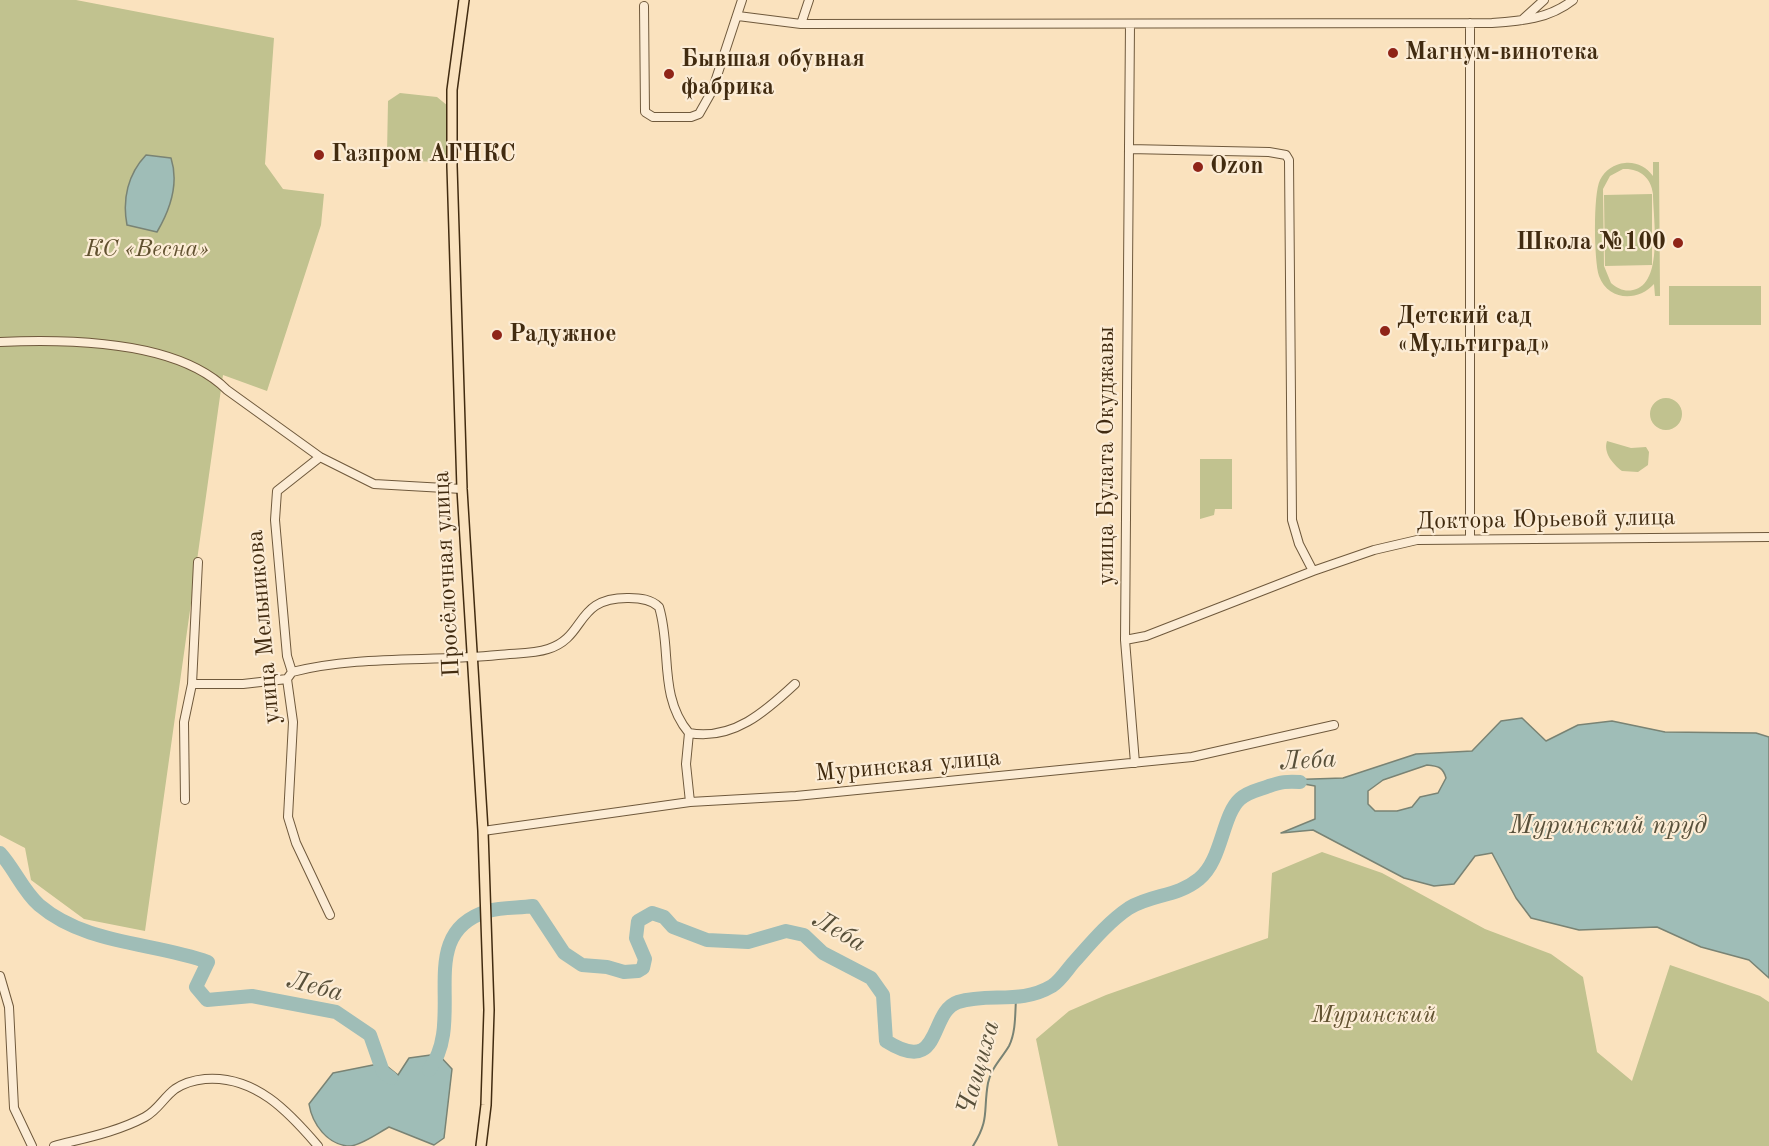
<!DOCTYPE html>
<html>
<head>
<meta charset="utf-8">
<style>
  body { margin:0 }
  canvas { display:block; background:#fae2be }
</style>
</head>
<body>
<canvas width="1769" height="1146"></canvas>
<script>
const ctx = document.querySelector('canvas').getContext('2d');
ctx.lineJoin = 'round';
function paint(path, color) { ctx.fillStyle = color; ctx.fill(path, 'evenodd'); }
function strokePath(path, color, width, dash) { ctx.strokeStyle = color; ctx.lineWidth = width; ctx.lineCap = dash ? 'butt' : 'round'; ctx.setLineDash(dash || []); ctx.stroke(path); }
function drawText(font, color, halo, rows, align = 'center') {
  ctx.font = font + ' "Old Standard TT",serif'; ctx.lineWidth = 4.5; ctx.setLineDash([]); ctx.textBaseline = 'middle'; ctx.strokeStyle = halo; ctx.fillStyle = color; for (const [text, x, y, turn = 0] of rows) {
    ctx.save(); ctx.translate(x, y); ctx.rotate((+turn || 0) * Math.PI / 180); ctx.textAlign = isNaN(turn) ? turn : align; if (halo) ctx.strokeText(text, 0, 0); ctx.fillText(text, 0, 0); ctx.restore();
  }
}
paint(new Path2D(`
  M 0,0 L 76,0 L 274,38 L 265,164 L 283,189 L 324,194 L 321,225 L 267,391 L 223,375 L 145,931 L 84,919 L 31,880 L 25,848 L 0,835 Z
  M 400,93 L 437,97 L 448,106 L 448,153 L 436,162 L 396,160 L 387,154 L 388,101 Z
  M 1653,162 L 1659,162 L 1660,296 L 1655,296 L 1654,284 C 1638,302 1608,301 1599,276 C 1594,261 1593,194 1600,180 C 1605,170 1614,164 1625,163 C 1637,162 1646,167 1653,176 ZM 1623,169 C 1639,168 1651,177 1653,194 C 1653,218 1664,284 1633,290 C 1625,292 1618,289 1611,283 L 1604,266 L 1603,189 L 1610,176 Z
  M 1652,194 L 1652,265 L 1605,266 L 1604,195 Z
  M 1669,286 L 1761,286 L 1761,325 L 1669,325 Z
  M1650 414a16 16 0 1 1 32 0a16 16 0 1 1-32 0Z
  M 1607,441 L 1631,448 L 1646,447 L 1649,452 L 1648,465 L 1638,472 L 1622,471 C 1613,464 1603,453 1607,441 Z
  M 1200,459 L 1232,459 L 1232,509 L 1215,509 L 1214,515 L 1200,519 Z
  M 1322,852 L 1382,873 L 1485,929 L 1551,954 L 1583,977 L 1597,1052 L 1632,1081 L 1670,965 L 1760,996 L 1769,1002 L 1769,1146 L 1058,1146 L 1036,1039 L 1069,1011 L 1106,995 L 1268,938 L 1272,873 Z`), '#c1c28f');
const water = new Path2D(`
  M 146,155 L 171,158 C 179,183 170,210 157,232 L 127,225 C 122,199 128,174 146,155 Z
  M 1522,718 L 1546,741 L 1578,725 L 1612,721 L 1665,732 L 1756,733 L 1769,737 L 1769,978 L 1749,960 L 1701,947 L 1657,927 L 1579,930 L 1531,918 L 1516,898 L 1492,853 L 1475,856 L 1454,884 L 1434,886 L 1404,878 L 1313,830 L 1281,833 L 1315,819 L 1315,786 L 1282,780 L 1343,778 L 1416,754 L 1472,751 L 1501,721 ZM 1427,765 C 1438,766 1443,767 1446,778 L 1438,793 L 1420,797 L 1412,807 L 1397,811 L 1375,811 L 1368,804 L 1368,791 L 1383,780 Z
  M 438,1054 L 452,1069 L 444,1138 L 434,1145 L 389,1127 C 378,1133 363,1144 351,1146 C 327,1146 312,1123 309,1104 L 333,1073 L 383,1063 L 398,1075 L 409,1058 Z`);
paint(water, '#9fbdb7');
strokePath(water, '#798374', 1.5);
strokePath(new Path2D(`
  M 973,1146 C 990,1119 983,1111 988,1083 C 991,1068 1002,1058 1009,1046 C 1016,1032 1015,1014 1016,999`), '#798374', 2);
strokePath(new Path2D(`
  M 0,853 C 14,868 23,891 39,905 C 86,945 153,942 208,962 L 196,987 L 207,1000 L 252,996 L 336,1012 L 370,1035 L 383,1072 L 391,1078
  M 429,1070 C 468,1019 412,934 488,911 C 502,907 519,908 533,906 L 564,953 L 582,965 L 607,967 L 624,972 L 638,971 L 643,968 L 645,959 L 636,938 L 638,921 L 652,913 L 664,917 L 673,927 L 707,940 L 748,942 L 786,931 L 804,935 L 823,953 L 871,978 L 883,995 L 886,1041 C 943,1077 928,1012 958,1002 C 990,992 1020,1005 1052,986 C 1060,981 1067,970 1073,963 C 1090,944 1108,922 1129,908 C 1152,894 1177,897 1199,879 C 1222,861 1222,815 1240,799 C 1249,791 1259,790 1269,786 C 1281,782 1287,781 1300,782`), '#9fbdb7', 14);
const minor = new Path2D(`
  M 644,6 L 645,112 L 653,117 L 691,117 L 699,114 L 712,91 L 742,0
  M 738,16 L 801,24 L 1492,23 C 1521,21 1549,19 1573,0
  M 1522,20 L 1544,0
  M 1470,23 L 1470,538
  M 801,24 L 809,0
  M 1130,24 L 1125,640 L 1135,763
  M 1129,149 L 1269,152 L 1286,155 L 1289,160 L 1292,520 L 1299,544 L 1313,571
  M 0,342 C 66,339 177,340 227,390 L 320,457 L 374,484 L 462,489
  M 320,457 L 277,491 L 275,520 L 287,656 L 292,672 L 287,679 L 293,722 L 288,817 L 296,843 L 330,915
  M 1125,640 L 1146,636 L 1313,571 L 1374,550 L 1417,540 L 1769,537
  M 292,672 C 359,655 430,662 498,655 C 514,653 533,654 548,649 C 587,637 574,597 629,598 C 640,598 651,599 659,607 C 672,649 658,696 689,733 C 733,741 766,711 795,684
  M 192,684 L 243,684 L 287,679
  M 689,733 L 686,764 L 690,802
  M 185,800 L 184,722 L 192,684 L 198,562
  M 483,831 L 690,802 L 796,796 L 1192,757 L 1334,725
  M 0,976 L 9,1007 L 14,1108 L 32,1146
  M 54,1146 C 85,1138 117,1132 145,1117 C 158,1110 164,1097 175,1089 C 184,1083 195,1080 205,1079 C 255,1075 289,1112 318,1146`);
const major = new Path2D(`
  M 464,0 L 452,90 L 452,166 L 462,489 L 483,831 L 489,1010 L 486,1105 L 481,1146`);
strokePath(minor, '#6f593c', 10);
strokePath(major, '#412b10', 12);
strokePath(minor, '#fcecd5', 8);
strokePath(major, '#fae2be', 9);
for (const [x, y, r, color] of [
  [1393,53,6,"#8f2418"],
  [669,74,6,"#8f2418"],
  [319,155,6,"#8f2418"],
  [1198,167,6,"#8f2418"],
  [1678,243,6,"#8f2418"],
  [1385,331,6,"#8f2418"],
  [497,335,6,"#8f2418"]
]) { const dot = new Path2D(); dot.arc(x, y, r, 0, 2 * Math.PI); ctx.fillStyle = color; ctx.fill(dot); strokePath(dot, '#fcecd5', 2); }
drawText('bold 24px', '#412b10', '#fcecd5', [
  ["Магнум-винотека",1405,53],
  ["Бывшая обувная",681,60],
  ["фабрика",681,88],
  ["Газпром АГНКС",331,155],
  ["Ozon",1210,167],
  ["Школа №100",1666,243,"right"],
  ["Детский сад",1397,317],
  ["«Мультиград»",1397,345],
  ["Радужное",509,335]
], 'left');
drawText('italic 24px', '#615130', '#fcecd5', [
  ["КС «Весна»",147,250],
  ["Муринский",1374,1016]
]);
drawText('24px', '#412b10', '#fcecd5', [
  ["улица Булата Окуджавы",1107,456,-90],
  ["Доктора Юрьевой улица",1546,520,-1],
  ["Просёлочная улица",447,574,-93],
  ["улица Мельникова",264,627,-95],
  ["Муринская улица",908,766,-5]
]);
drawText('italic 26px', '#58503a', '#fcecd5', [
  ["Леба",1308,761,-3],
  ["Муринский пруд",1608,826],
  ["Леба",839,932,30],
  ["Леба",315,987,15],
  ["Чащиха",979,1068,-74]
]);
</script>
</body>
</html>
